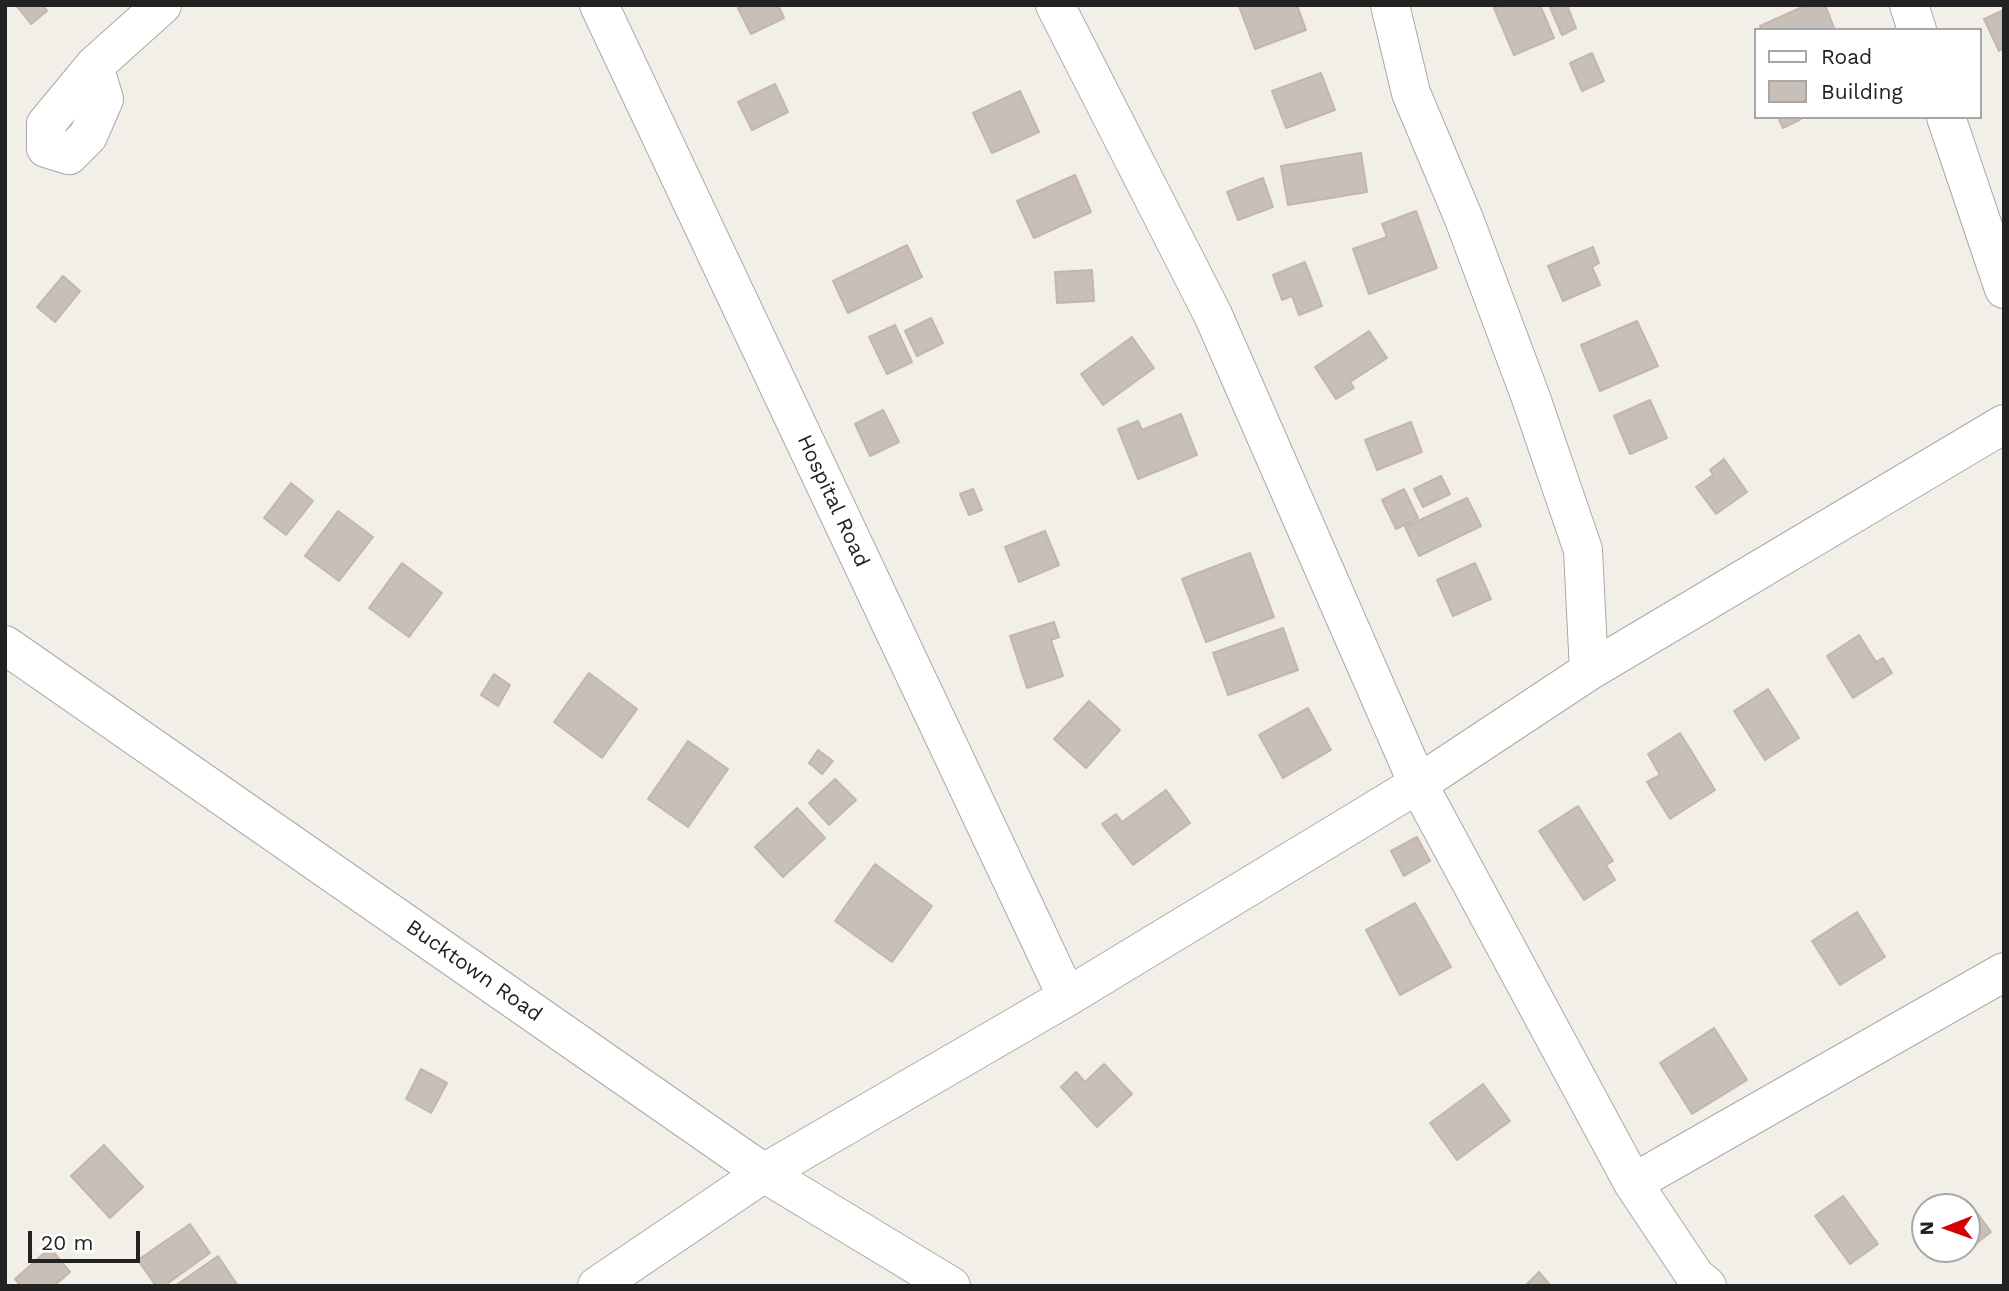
<!DOCTYPE html>
<html>
<head>
<meta charset="utf-8">
<style>
  body { margin:0 }
  #map { position:relative; width:2009px; height:1291px; overflow:hidden; background:#f2efe9; font-family:"Work Sans",sans-serif }
  canvas { display:block }
  .frame { position:absolute; inset:0; border:7px solid #222; pointer-events:none }
  .legend { position:absolute; left:1754px; top:28px; width:228px; height:91px; box-sizing:border-box; background:#fff; border:2px solid #a7a7a7; margin:0; padding:9px 12px; list-style:none; font-size:21px; color:#222 }
  .legend li { display:flex; align-items:center; gap:14px; height:35px }
  .legend b { width:35px; border:2px solid #a7a7a7 }
  .north { position:absolute; left:1911px; top:1193px; width:70px; height:70px; box-sizing:border-box; background:#fff; border:2px solid #a7a7a7; border-radius:50%; rotate:269deg; font-size:19px; font-weight:700; line-height:28px; text-align:center; color:#222 }
  .north::after { content:''; display:block; margin:auto; width:24px; height:32px; background:#d40000; clip-path:polygon(50% 0,100% 100%,50% 72%,0 100%) }
  .scale { position:absolute; left:28px; top:1231px; width:112px; height:32px; box-sizing:border-box; border:4px solid #222; border-top:0; padding-left:9px; font-size:21px; line-height:24px; white-space:nowrap; color:#222; -webkit-text-stroke:5px #fff; paint-order:stroke }
</style>
</head>
<body>
<div id="map">
<canvas width="2009" height="1291"></canvas>
<div class="frame"></div>
<ul class="legend">
<li><b style="height:9px;background:#fff"></b>Road</li>
<li><b style="height:19px;background:#c7bfb8"></b>Building</li>
</ul>
<div class="north">N</div>
<div class="scale">20 m</div>
</div>
<script>
const ctx = document.querySelector('canvas').getContext('2d');
ctx.lineJoin = 'round';
function paint(path, color) { ctx.fillStyle = color; ctx.fill(path, 'evenodd'); }
function strokePath(path, color, width, dash) { ctx.strokeStyle = color; ctx.lineWidth = width; ctx.lineCap = dash ? 'butt' : 'round'; ctx.setLineDash(dash || []); ctx.stroke(path); }
function drawText(font, color, halo, rows, align = 'center') {
  ctx.font = font + ' "Work Sans",sans-serif'; ctx.lineWidth = 7; ctx.setLineDash([]); ctx.textBaseline = 'middle'; ctx.strokeStyle = halo; ctx.fillStyle = color; for (const [text, x, y, turn = 0] of rows) {
    ctx.save(); ctx.translate(x, y); ctx.rotate((+turn || 0) * Math.PI / 180); ctx.textAlign = isNaN(turn) ? turn : align; if (halo) ctx.strokeText(text, 0, 0); ctx.fillText(text, 0, 0); ctx.restore();
  }
}
const building = new Path2D(`
  M 16,5 L 43,5 L 47,11 L 31,24 Z
  M 744,5 L 778,5 L 784,18 L 751,34 L 738,8 Z
  M 1297,5 L 1306,30 L 1255,49 L 1239,6 Z
  M 1502,5 L 1540,5 L 1554,38 L 1514,55 L 1494,8 Z
  M 1549,5 L 1567,5 L 1576,28 L 1562,35 Z
  M 1807,5 L 1825,5 L 1835,30 L 1762,30 L 1760,26 Z
  M 2004,10 L 2004,48 L 1999,51 L 1984,19 Z
  M 1592,53 L 1604,81 L 1582,91 L 1570,63 Z
  M 1321,73 L 1335,110 L 1286,128 L 1272,91 Z
  M 775,84 L 788,112 L 752,130 L 738,102 Z
  M 1020,91 L 1039,132 L 992,153 L 973,113 Z
  M 1778,117 L 1800,117 L 1801,119 L 1783,128 Z
  M 1361,153 L 1367,192 L 1288,205 L 1281,166 Z
  M 1075,175 L 1091,212 L 1034,238 L 1017,201 Z
  M 1263,178 L 1273,207 L 1238,220 L 1227,192 Z
  M 1416,211 L 1437,268 L 1369,294 L 1353,249 L 1387,237 L 1382,224 Z
  M 907,245 L 922,277 L 848,313 L 833,281 Z
  M 1593,247 L 1599,263 L 1592,267 L 1600,285 L 1563,301 L 1548,266 Z
  M 1305,262 L 1322,306 L 1299,315 L 1292,296 L 1282,300 L 1273,275 Z
  M 1092,270 L 1094,301 L 1057,303 L 1055,272 Z
  M 63,276 L 80,291 L 55,322 L 37,307 Z
  M 931,318 L 943,343 L 917,356 L 905,331 Z
  M 1637,321 L 1658,366 L 1600,391 L 1581,345 Z
  M 895,325 L 912,362 L 887,374 L 869,337 Z
  M 1369,331 L 1387,358 L 1350,382 L 1354,388 L 1336,399 L 1315,367 Z
  M 1132,337 L 1154,368 L 1103,405 L 1081,374 Z
  M 1650,400 L 1667,438 L 1630,454 L 1614,416 Z
  M 883,410 L 899,442 L 870,456 L 855,424 Z
  M 1181,414 L 1197,455 L 1138,479 L 1118,429 L 1138,421 L 1142,430 Z
  M 1411,422 L 1422,452 L 1377,470 L 1365,440 Z
  M 1724,459 L 1747,492 L 1716,514 L 1696,487 L 1713,475 L 1710,470 Z
  M 1441,476 L 1450,494 L 1423,507 L 1414,489 Z
  M 291,483 L 313,501 L 286,535 L 264,518 Z
  M 973,489 L 982,510 L 969,515 L 960,494 Z
  M 1404,489 L 1418,518 L 1396,529 L 1382,500 Z
  M 1467,498 L 1481,526 L 1419,556 L 1405,527 Z
  M 338,511 L 373,537 L 339,581 L 305,556 Z
  M 1045,531 L 1059,565 L 1019,582 L 1005,547 Z
  M 1250,553 L 1274,617 L 1206,642 L 1182,579 Z
  M 402,563 L 442,593 L 409,637 L 369,608 Z
  M 1475,563 L 1491,599 L 1453,616 L 1437,580 Z
  M 1054,622 L 1059,637 L 1051,640 L 1063,676 L 1027,688 L 1010,636 Z
  M 1283,628 L 1298,670 L 1228,695 L 1213,653 Z
  M 1859,635 L 1876,662 L 1883,658 L 1892,673 L 1853,698 L 1827,656 Z
  M 589,673 L 637,709 L 602,758 L 554,722 Z
  M 494,674 L 510,685 L 498,706 L 481,695 Z
  M 1768,689 L 1799,738 L 1765,760 L 1734,711 Z
  M 1089,701 L 1120,730 L 1086,768 L 1054,739 Z
  M 1308,708 L 1331,750 L 1283,778 L 1259,735 Z
  M 1680,733 L 1715,790 L 1670,819 L 1647,782 L 1660,775 L 1648,754 Z
  M 688,741 L 728,769 L 688,827 L 648,799 Z
  M 818,750 L 833,761 L 822,774 L 809,763 Z
  M 835,779 L 856,800 L 829,825 L 809,803 Z
  M 1166,790 L 1190,823 L 1133,865 L 1102,824 L 1116,814 L 1122,822 Z
  M 1578,806 L 1613,861 L 1606,865 L 1615,880 L 1584,900 L 1539,831 Z
  M 797,808 L 825,838 L 783,877 L 755,847 Z
  M 1417,837 L 1430,861 L 1404,876 L 1391,851 Z
  M 875,864 L 932,906 L 892,962 L 835,921 Z
  M 1415,903 L 1451,967 L 1400,995 L 1366,930 Z
  M 1857,912 L 1885,957 L 1840,985 L 1812,941 Z
  M 1714,1028 L 1747,1080 L 1692,1114 L 1660,1063 Z
  M 1104,1064 L 1132,1094 L 1097,1127 L 1061,1087 L 1076,1072 L 1085,1082 Z
  M 421,1069 L 447,1083 L 431,1113 L 406,1099 Z
  M 1483,1084 L 1510,1121 L 1457,1160 L 1430,1123 Z
  M 104,1145 L 143,1187 L 110,1218 L 71,1176 Z
  M 1843,1196 L 1878,1244 L 1850,1264 L 1815,1216 Z
  M 1972,1206 L 1991,1232 L 1969,1249 L 1967,1246 L 1967,1210 Z
  M 190,1224 L 210,1253 L 164,1286 L 156,1286 L 138,1260 Z
  M 50,1248 L 70,1272 L 54,1286 L 21,1286 L 15,1279 Z
  M 218,1256 L 238,1286 L 175,1286 Z
  M 1539,1272 L 1551,1286 L 1525,1286 Z`);
paint(building, '#c7bfb8');
strokePath(building, '#c4b6ab', 2);
const street = new Path2D(`
  M 599,5 L 1067,997
  M 1055,5 L 1213,315 L 1418,784 L 1633,1183 L 1695,1276 L 1707,1286
  M 1390,5 L 1411,93 L 1464,219 L 1531,398 L 1583,550 L 1589,671
  M 1909,5 L 1917,30
  M 94,66 L 104,99 L 88,136 L 69,155 L 46,148 L 46,124 L 94,66 L 162,5
  M 1946,117 L 2004,289
  M 5,645 L 764,1173 L 951,1286
  M 1633,1183 L 2004,972
  M 597,1286 L 764,1173 L 1067,997 L 1418,784 L 1589,671 L 2004,424`);
strokePath(street, '#a9a9a9', 40);
strokePath(street, '#fff', 38);
drawText('21px', '#222', '#fff', [
  ["Hospital Road",833,501,65],
  ["Bucktown Road",474,971,35]
]);
</script>
</body>
</html>
